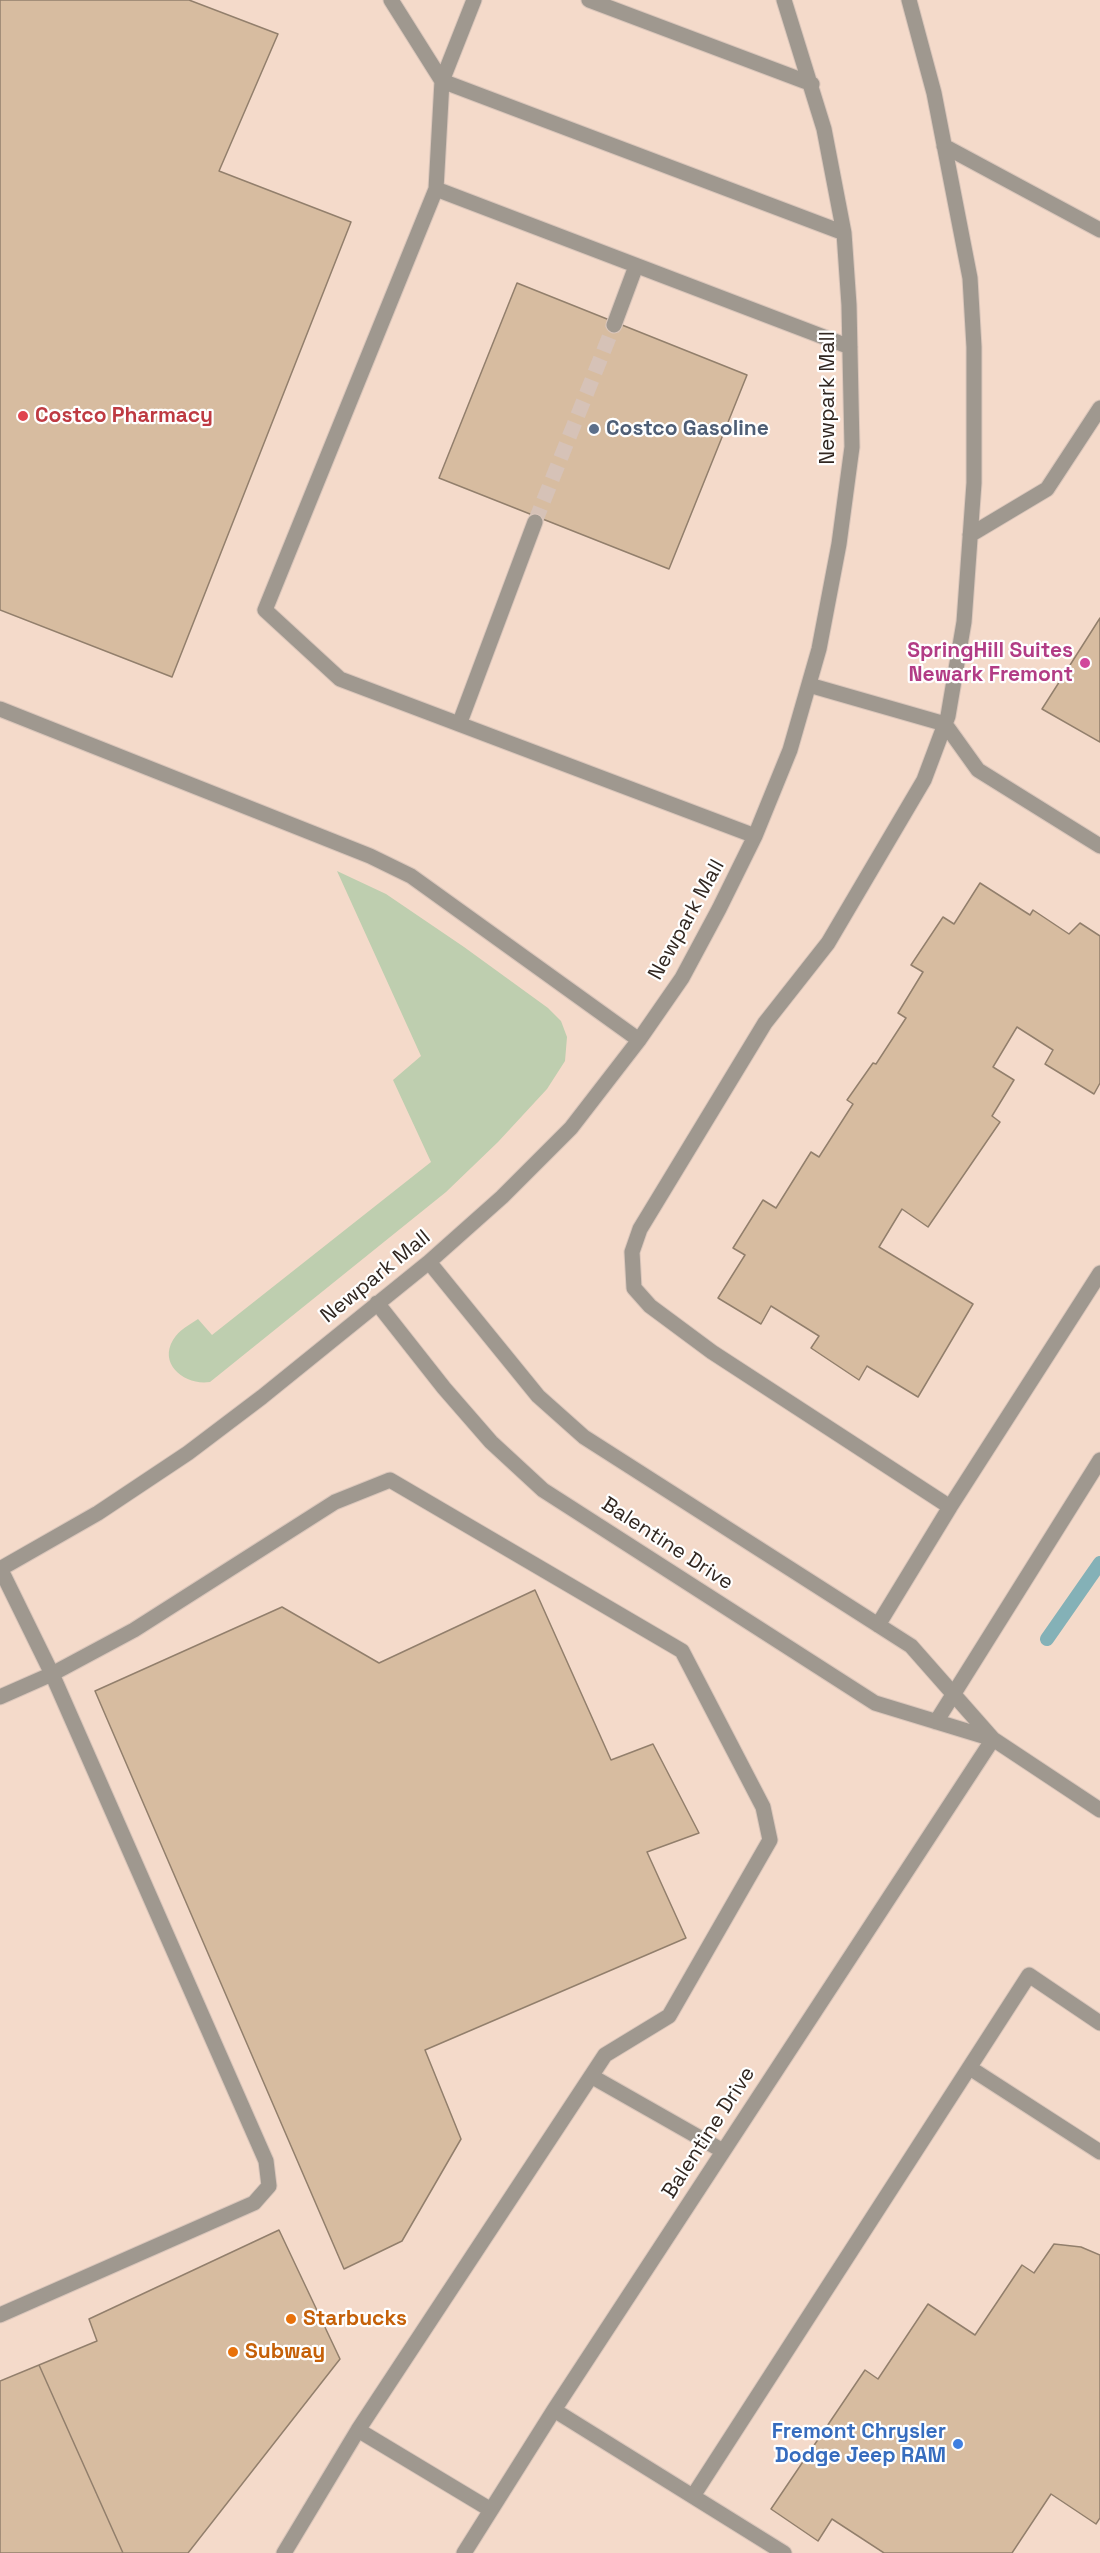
<!DOCTYPE html>
<html>
<head>
<meta charset="utf-8">
<style>
  body { margin:0 }
  canvas { display:block; background:#ffe9dd }
</style>
</head>
<body>
<canvas width="1100" height="2553"></canvas>
<script>
const ctx = document.querySelector('canvas').getContext('2d');
ctx.lineJoin = 'round';
function paint(path, color) { ctx.fillStyle = color; ctx.fill(path, 'evenodd'); }
function strokePath(path, color, width, dash) { ctx.strokeStyle = color; ctx.lineWidth = width; ctx.lineCap = dash ? 'butt' : 'round'; ctx.setLineDash(dash || []); ctx.stroke(path); }
function drawText(font, color, halo, rows, align = 'center') {
  ctx.font = font + ' "Space Grotesk",sans-serif'; ctx.lineWidth = 4.5; ctx.setLineDash([]); ctx.textBaseline = 'middle'; ctx.strokeStyle = halo; ctx.fillStyle = color; for (const [text, x, y, turn = 0] of rows) {
    ctx.save(); ctx.translate(x, y); ctx.rotate((+turn || 0) * Math.PI / 180); ctx.textAlign = isNaN(turn) ? turn : align; if (halo) ctx.strokeText(text, 0, 0); ctx.fillText(text, 0, 0); ctx.restore();
  }
}
paint(new Path2D(`
  M 0,0 L 1100,0 L 1100,2553 L 0,2553 Z`), '#f4daca');
paint(new Path2D(`
  M 337,871 L 386,894 L 464,947 L 548,1008 L 561,1021 L 567,1037 L 565,1061 L 547,1089 L 498,1142 L 446,1192 L 210,1382 C 186,1386 158,1365 173,1340 C 179,1330 189,1325 198,1319 L 212,1335 L 431,1162 L 393,1080 L 421,1056 Z`), '#beceaf');
strokePath(new Path2D(`
  M 1047,1639 L 1100,1563`), '#84b1b7', 14);
const building = new Path2D(`
  M 0,0 L 189,0 L 278,34 L 219,171 L 351,222 L 172,677 L 0,610 Z
  M 517,283 L 747,375 L 669,569 L 439,478 Z
  M 1100,618 L 1100,742 L 1042,709 Z
  M 980,883 L 1030,915 L 1033,910 L 1069,934 L 1080,923 L 1100,936 L 1100,1083 L 1094,1094 L 1045,1064 L 1053,1050 L 1017,1027 L 993,1067 L 1014,1080 L 992,1116 L 1000,1122 L 928,1227 L 902,1209 L 879,1247 L 973,1304 L 918,1397 L 867,1366 L 859,1380 L 811,1348 L 819,1336 L 771,1306 L 761,1324 L 718,1298 L 745,1255 L 733,1248 L 763,1200 L 776,1208 L 811,1152 L 819,1157 L 853,1104 L 847,1100 L 873,1063 L 876,1064 L 906,1018 L 898,1013 L 923,972 L 911,965 L 943,917 L 954,924 Z
  M 535,1590 L 611,1760 L 653,1744 L 699,1833 L 647,1852 L 686,1938 L 425,2050 L 461,2139 L 402,2241 L 344,2269 L 95,1691 L 282,1607 L 379,1663 Z
  M 279,2230 L 340,2359 L 188,2553 L 123,2553 L 39,2365 L 97,2341 L 89,2319 Z
  M 1054,2244 L 1081,2247 L 1100,2255 L 1100,2518 L 1096,2524 L 1051,2494 L 1012,2553 L 884,2553 L 832,2519 L 818,2541 L 771,2509 L 865,2370 L 878,2379 L 928,2304 L 975,2335 L 1022,2265 L 1034,2273 Z
  M 39,2365 L 123,2553 L 0,2553 L 0,2381 Z`);
paint(building, '#d7bca0');
strokePath(building, '#927f6c', 1.5);
strokePath(new Path2D(`
  M 535,522 L 614,325`), '#d6c2b7', 15, [15, 8]);
const minor = new Path2D(`
  M 391,0 L 442,81 L 436,189
  M 474,0 L 442,81 L 844,233
  M 589,0 L 812,84
  M 909,0 L 934,93 L 970,278 L 974,347 L 974,483 L 964,622 L 948,716 L 924,780 L 828,943 L 765,1023 L 640,1229 L 632,1252 L 634,1288 L 650,1306 L 712,1352 L 950,1507 L 1100,1273
  M 944,146 L 1100,230
  M 614,325 L 636,266
  M 970,535 L 1047,489 L 1100,408
  M 809,685 L 945,724 L 978,770 L 1100,846
  M 0,709 L 370,856 L 411,876 L 639,1040
  M 460,722 L 535,522
  M 755,836 L 340,679 L 265,610 L 436,189 L 850,347
  M 429,1262 L 538,1396 L 584,1437 L 911,1646 L 993,1739 L 1100,1810
  M 377,1303 L 444,1388 L 491,1442 L 543,1490 L 875,1703 L 993,1739
  M 0,1569 L 98,1513 L 188,1453 L 262,1397 L 429,1262 L 502,1197 L 571,1128 L 639,1040 L 682,978 L 719,909 L 755,836 L 790,750 L 819,649 L 839,544 L 852,447 L 849,305 L 844,233 L 824,129 L 784,0
  M 878,1625 L 950,1507
  M 0,1697 L 52,1674 L 0,1568
  M 936,1722 L 1100,1460
  M 970,2068 L 1100,2152
  M 591,2076 L 723,2151
  M 0,2315 L 254,2203 L 269,2186 L 266,2161 L 52,1674 L 134,1630 L 335,1502 L 390,1480 L 682,1651 L 763,1807 L 770,1840 L 669,2016 L 605,2055 L 358,2430
  M 554,2410 L 784,2553
  M 693,2496 L 1029,1975 L 1100,2023
  M 284,2553 L 358,2430 L 491,2510
  M 464,2553 L 554,2410 L 993,1739`);
strokePath(minor, '#dac6bb', 17);
strokePath(minor, '#9f988f', 15);
for (const [x, y, r, color] of [
  [23,416,6,"#e0444e"],
  [594,429,6,"#5c6f8a"],
  [1085,663,6,"#d1479c"],
  [291,2319,6,"#e8710a"],
  [233,2352,6,"#e8710a"],
  [958,2444,6,"#3f7fe0"]
]) { const dot = new Path2D(); dot.arc(x, y, r, 0, 2 * Math.PI); ctx.fillStyle = color; ctx.fill(dot); strokePath(dot, '#fff', 2); }
drawText('21px', '#312721', '#fff', [
  ["Newpark Mall",828,398,-90],
  ["Newpark Mall",687,920,-61],
  ["Newpark Mall",376,1277,-39],
  ["Balentine Drive",667,1544,33],
  ["Balentine Drive",709,2133,-57]
]);
drawText('bold 21px', '#be3a42', '#fff', [
  ["Costco Pharmacy",35,416]
], 'left');
drawText('bold 21px', '#4e5e75', '#fff', [
  ["Costco Gasoline",606,429]
], 'left');
drawText('bold 21px', '#b23c85', '#fff', [
  ["SpringHill Suites",1073,651],
  ["Newark Fremont",1073,675]
], 'right');
drawText('bold 21px', '#c56008', '#fff', [
  ["Starbucks",303,2319],
  ["Subway",245,2352]
], 'left');
drawText('bold 21px', '#366cbe', '#fff', [
  ["Fremont Chrysler",946,2432],
  ["Dodge Jeep RAM",946,2456]
], 'right');
</script>
</body>
</html>
